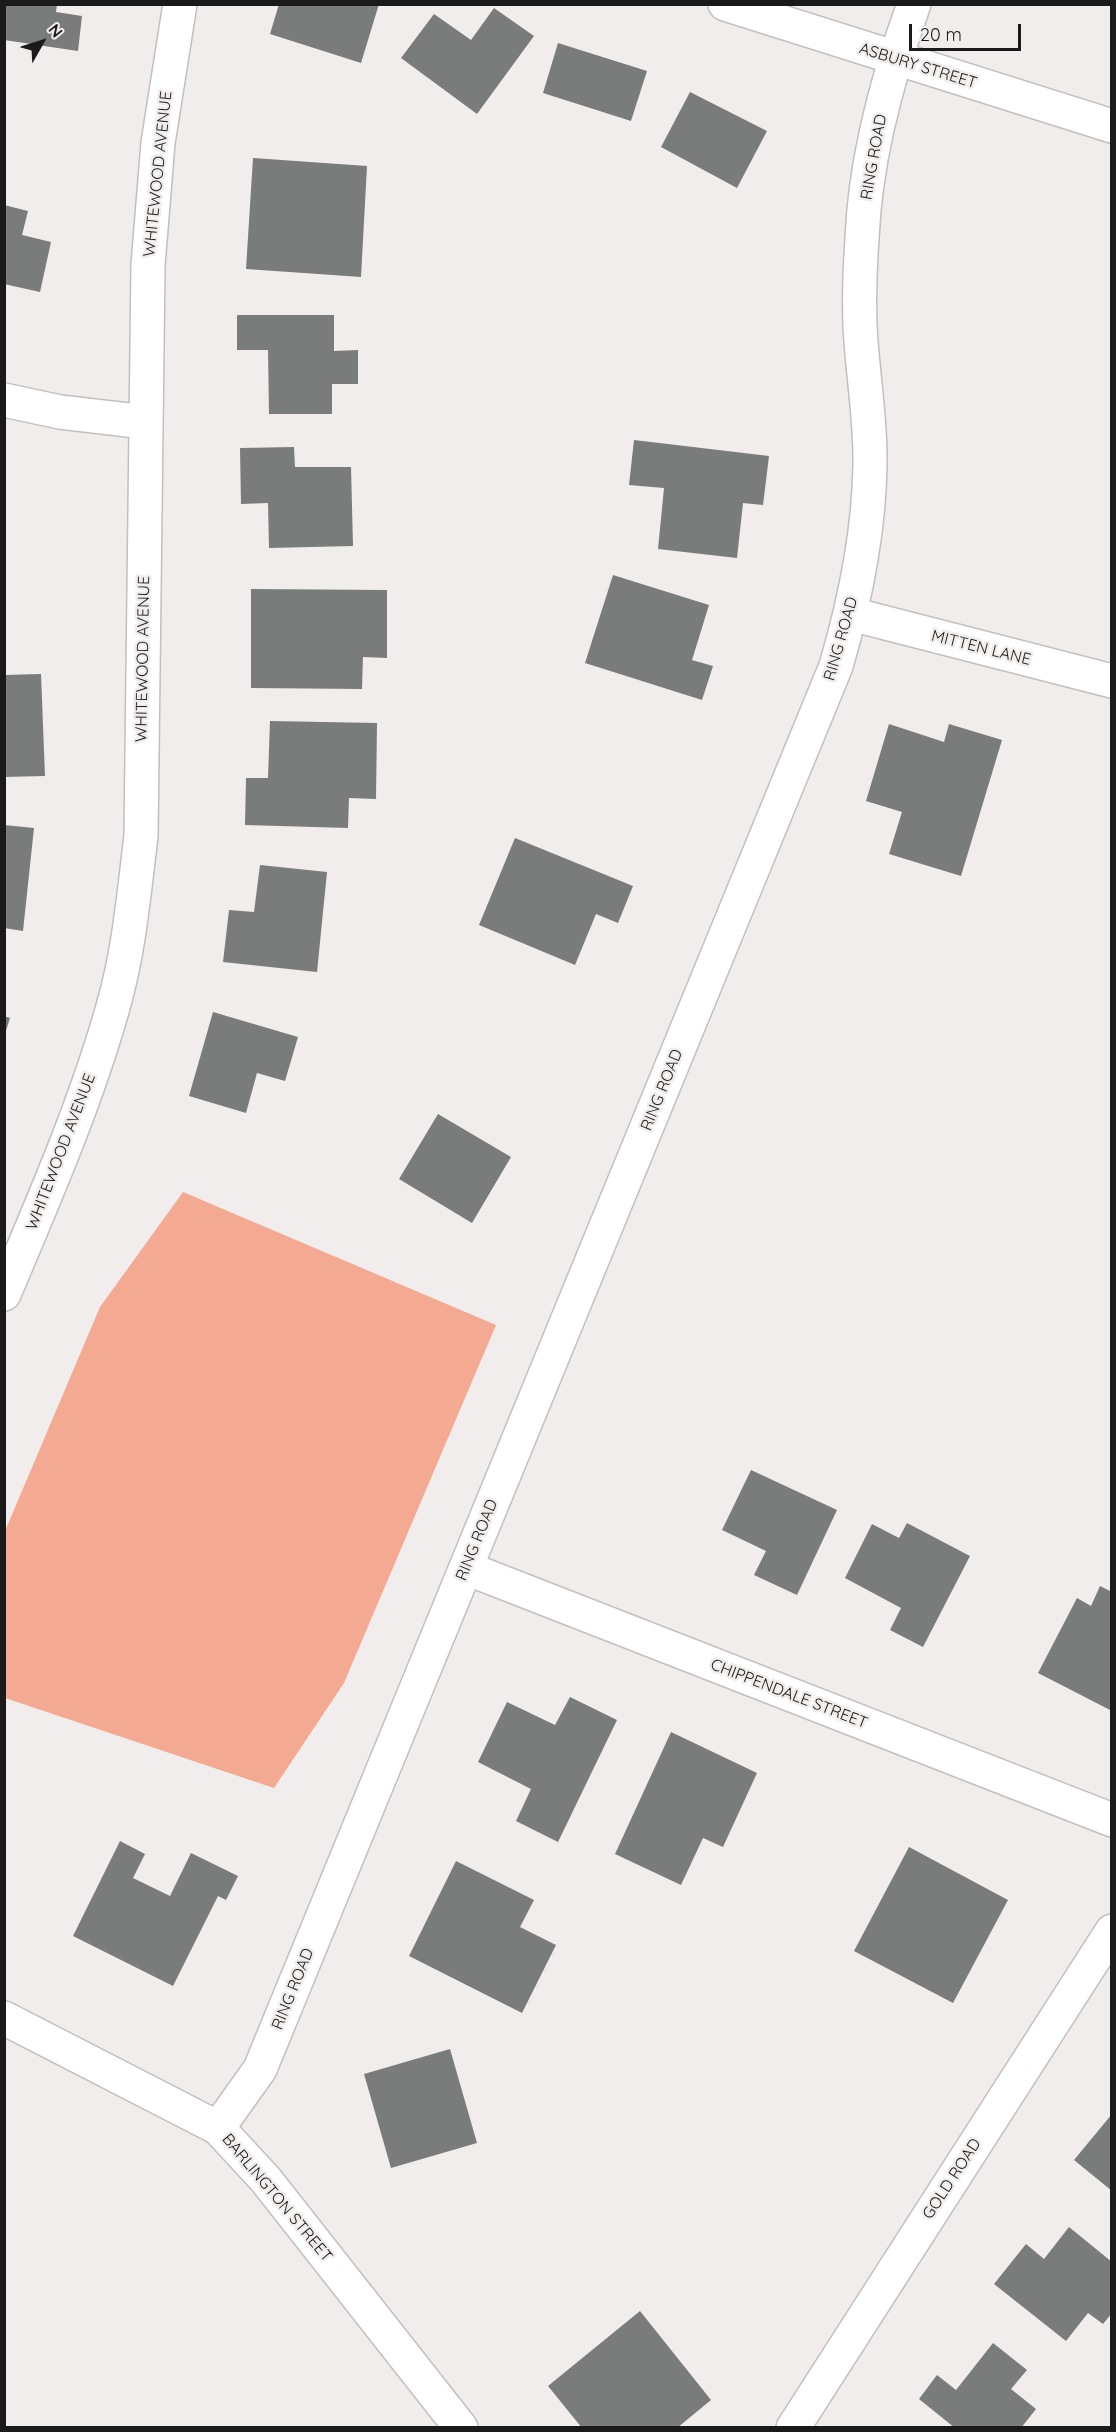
<!DOCTYPE html>
<html>
<head>
<meta charset="utf-8">
<style>
  body { margin:0 }
  #map { position:relative; width:1116px; height:2432px; overflow:hidden; background:#f1edec; font-family:Quicksand,sans-serif }
  canvas { display:block }
  .frame { position:absolute; inset:0; border:6px solid #1b1a1a; pointer-events:none }
  .north { position:absolute; left:12px; top:12px; width:60px; height:60px; -webkit-text-stroke:4px #f1edec; paint-order:stroke; rotate:51deg; font-size:16px; font-weight:700; line-height:24px; text-align:center; color:#1b1a1a }
  .north::after { content:''; display:block; margin:auto; width:21px; height:27px; background:#1b1a1a; clip-path:polygon(50% 0,100% 100%,50% 72%,0 100%) }
  .scale { position:absolute; left:909px; top:24px; width:112px; height:27px; box-sizing:border-box; border:3px solid #1b1a1a; border-top:0; padding-left:8px; font-size:18px; line-height:21px; white-space:nowrap; color:#1b1a1a; -webkit-text-stroke:4px #f1edec; paint-order:stroke }
</style>
</head>
<body>
<div id="map">
<canvas width="1116" height="2432"></canvas>
<div class="frame"></div>
<div class="north">N</div>
<div class="scale">20 m</div>
</div>
<script>
const ctx = document.querySelector('canvas').getContext('2d');
ctx.lineJoin = 'round';
function paint(path, color) { ctx.fillStyle = color; ctx.fill(path, 'evenodd'); }
function strokePath(path, color, width, dash) { ctx.strokeStyle = color; ctx.lineWidth = width; ctx.lineCap = dash ? 'butt' : 'round'; ctx.setLineDash(dash || []); ctx.stroke(path); }
function drawText(font, color, halo, rows, align = 'center') {
  ctx.font = font + ' Quicksand,sans-serif'; ctx.lineWidth = 5; ctx.setLineDash([]); ctx.textBaseline = 'middle'; ctx.strokeStyle = halo; ctx.fillStyle = color; for (const [text, x, y, turn = 0] of rows) {
    ctx.save(); ctx.translate(x, y); ctx.rotate((+turn || 0) * Math.PI / 180); ctx.textAlign = isNaN(turn) ? turn : align; if (halo) ctx.strokeText(text, 0, 0); ctx.fillText(text, 0, 0); ctx.restore();
  }
}
paint(new Path2D(`
  M 183,1192 L 496,1325 L 344,1683 L 274,1788 L 5,1698 L 5,1531 L 100,1307 Z`), '#f4a992');
paint(new Path2D(`
  M 4,4 L 57,4 L 56,12 L 82,16 L 78,51 L 4,40 Z
  M 279,4 L 379,4 L 361,63 L 270,34 Z
  M 494,8 L 534,36 L 477,114 L 401,58 L 434,14 L 471,40 Z
  M 558,43 L 647,71 L 631,121 L 543,93 Z
  M 690,92 L 767,131 L 737,188 L 661,147 Z
  M 253,158 L 367,166 L 361,277 L 246,269 Z
  M 4,205 L 28,211 L 22,235 L 51,242 L 40,292 L 4,284 Z
  M 237,315 L 334,315 L 334,351 L 358,350 L 358,384 L 332,384 L 332,414 L 269,414 L 268,350 L 237,350 Z
  M 634,440 L 769,456 L 763,505 L 743,503 L 737,558 L 658,549 L 664,488 L 629,485 Z
  M 294,447 L 295,467 L 351,467 L 353,546 L 269,548 L 268,503 L 241,504 L 240,448 Z
  M 613,575 L 709,605 L 692,660 L 713,666 L 702,700 L 585,663 Z
  M 251,589 L 387,590 L 387,658 L 363,657 L 362,689 L 251,688 Z
  M 41,674 L 45,776 L 4,777 L 4,675 Z
  M 270,721 L 377,723 L 376,799 L 349,798 L 348,828 L 245,825 L 246,778 L 268,778 Z
  M 889,724 L 944,742 L 949,724 L 1002,740 L 961,876 L 889,854 L 902,812 L 866,801 Z
  M 4,825 L 34,828 L 23,931 L 4,928 Z
  M 515,838 L 633,886 L 618,923 L 596,914 L 575,965 L 479,925 Z
  M 260,865 L 327,872 L 317,972 L 223,962 L 229,910 L 254,912 Z
  M 213,1012 L 298,1037 L 285,1081 L 257,1073 L 246,1113 L 189,1096 Z
  M 4,1016 L 10,1018 L 5,1034 L 4,1034 Z
  M 438,1114 L 511,1157 L 472,1223 L 399,1179 Z
  M 751,1470 L 837,1510 L 797,1595 L 754,1575 L 766,1551 L 722,1530 Z
  M 907,1523 L 970,1556 L 923,1647 L 890,1630 L 901,1608 L 845,1578 L 872,1524 L 899,1538 Z
  M 1100,1586 L 1112,1592 L 1112,1711 L 1038,1673 L 1077,1598 L 1091,1606 Z
  M 570,1697 L 617,1720 L 558,1842 L 516,1821 L 531,1789 L 478,1762 L 507,1702 L 555,1725 Z
  M 671,1732 L 757,1773 L 723,1847 L 703,1838 L 681,1885 L 615,1854 Z
  M 120,1841 L 145,1854 L 133,1878 L 170,1896 L 191,1853 L 238,1876 L 226,1900 L 218,1896 L 173,1986 L 73,1936 Z
  M 909,1847 L 1008,1900 L 953,2003 L 854,1951 Z
  M 456,1861 L 534,1900 L 520,1927 L 556,1945 L 522,2013 L 409,1956 Z
  M 450,2049 L 477,2143 L 391,2168 L 364,2074 Z
  M 1112,2114 L 1112,2191 L 1074,2160 Z
  M 1069,2227 L 1112,2262 L 1112,2313 L 1103,2324 L 1088,2313 L 1066,2341 L 994,2284 L 1026,2244 L 1044,2259 Z
  M 640,2311 L 711,2400 L 677,2428 L 582,2428 L 548,2386 Z
  M 993,2343 L 1027,2370 L 1011,2389 L 1036,2409 L 1021,2428 L 955,2428 L 919,2399 L 937,2375 L 956,2390 Z`), '#797c7a');
const minor = new Path2D(`
  M 725,4 L 1112,126
  M 4,400 L 60,412 L 145,422
  M 851,614 L 1112,681
  M 4,1294 C 44,1199 85,1106 113,1007 C 129,952 134,893 141,836 L 148,265 L 158,143 L 180,4
  M 466,1568 L 1112,1820
  M 4,2018 L 218,2128 L 266,2180 L 461,2428
  M 218,2128 L 260,2069 L 836,666 C 855,601 869,534 870,465 C 871,418 862,372 860,325 C 859,297 860,267 862,239 C 865,159 887,79 914,4
  M 793,2428 L 1112,1931`);
strokePath(minor, '#c3bfbe', 36);
strokePath(minor, '#fff', 33);
drawText('16px', '#1b1a1a', '#f1edec', [
  ["ASBURY STREET",918,66,17],
  ["RING ROAD",874,157,-80],
  ["WHITEWOOD AVENUE",158,174,-84],
  ["RING ROAD",841,639,-74],
  ["MITTEN LANE",981,648,14],
  ["WHITEWOOD AVENUE",143,659,-89],
  ["RING ROAD",662,1090,-68],
  ["WHITEWOOD AVENUE",61,1152,-69],
  ["RING ROAD",477,1540,-68],
  ["CHIPPENDALE STREET",789,1694,21],
  ["RING ROAD",293,1989,-68],
  ["GOLD ROAD",952,2179,-57],
  ["BARLINGTON STREET",277,2198,50]
]);
</script>
</body>
</html>
